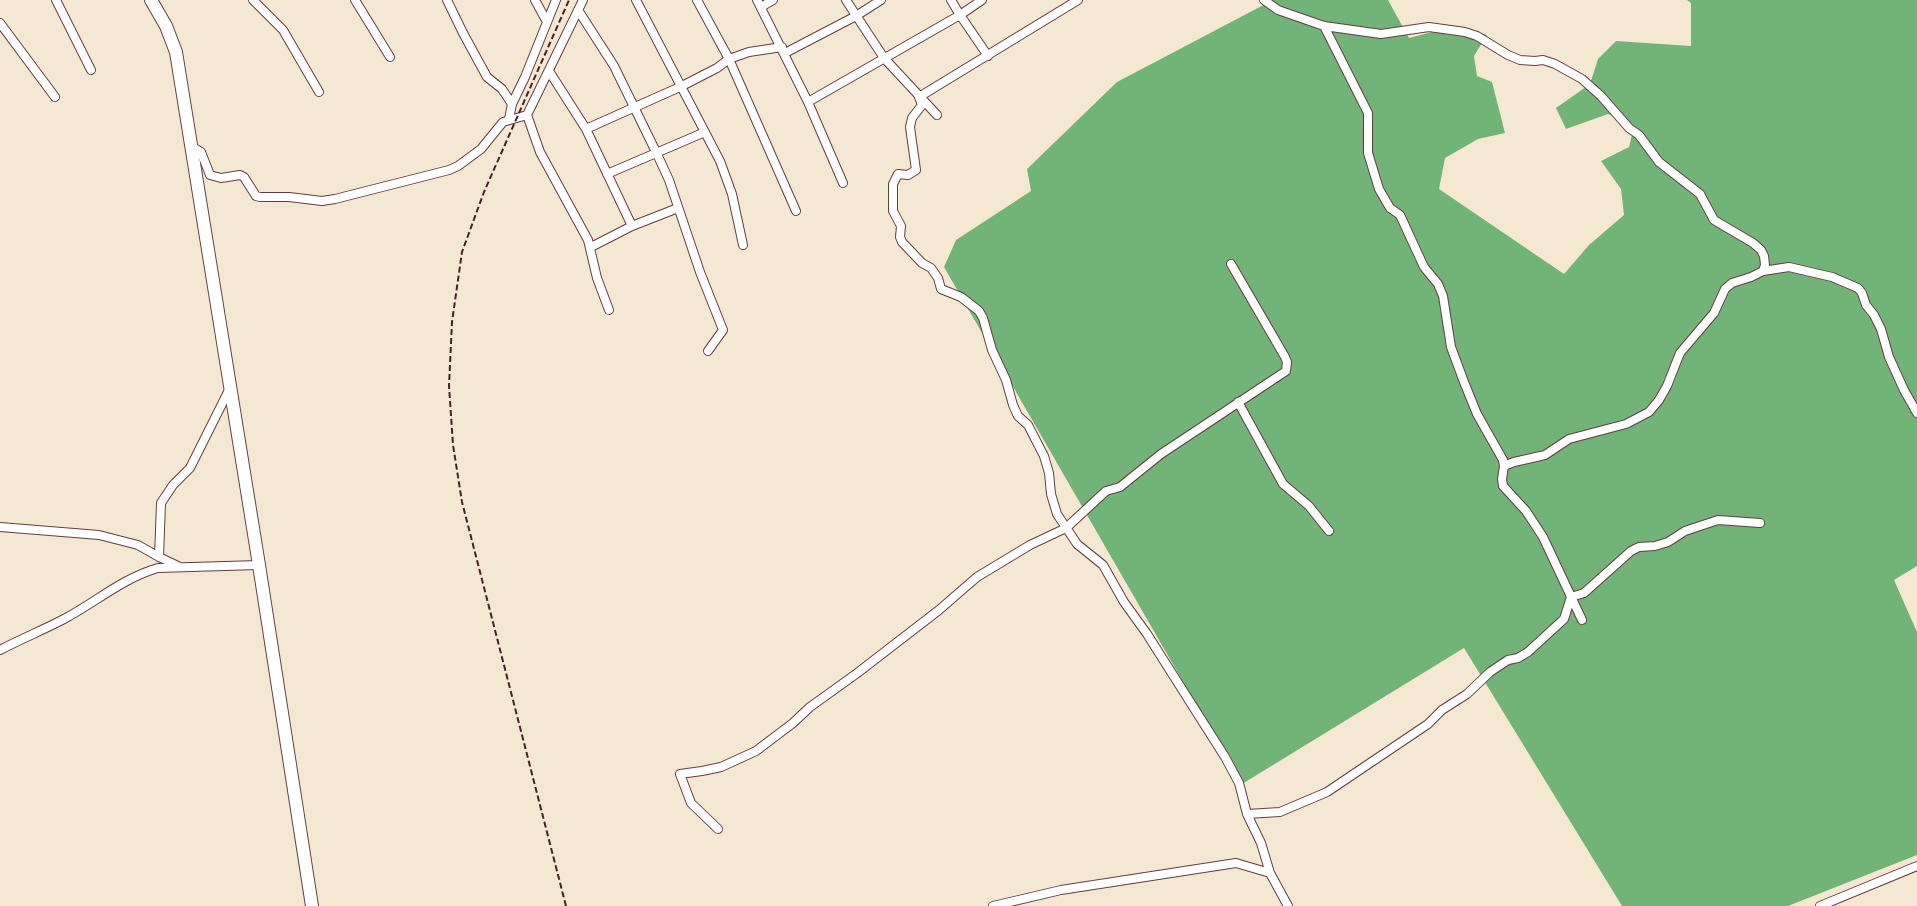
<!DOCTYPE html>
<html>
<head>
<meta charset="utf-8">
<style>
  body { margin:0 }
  canvas { display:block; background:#f5e8d3 }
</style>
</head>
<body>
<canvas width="1917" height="906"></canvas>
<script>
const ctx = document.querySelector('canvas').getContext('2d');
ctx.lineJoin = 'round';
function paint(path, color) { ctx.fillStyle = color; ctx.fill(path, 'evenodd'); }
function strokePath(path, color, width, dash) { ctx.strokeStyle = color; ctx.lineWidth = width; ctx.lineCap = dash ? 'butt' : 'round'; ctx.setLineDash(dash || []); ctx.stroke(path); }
paint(new Path2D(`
  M 1273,0 L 1388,0 L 1409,38 L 1455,26 L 1487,35 L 1474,56 L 1477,76 L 1492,82 L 1505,133 L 1478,139 L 1445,158 L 1439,189 L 1564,274 L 1589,245 L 1624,215 L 1621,189 L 1601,161 L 1629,147 L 1634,126 L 1608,114 L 1566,129 L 1556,108 L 1590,84 L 1598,59 L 1616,41 L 1691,46 L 1691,3 L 1687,0 L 1917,0 L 1917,566 L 1894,580 L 1917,632 L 1917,855 L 1788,906 L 1622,906 L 1464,648 L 1242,784 L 944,267 L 956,240 L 1031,191 L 1027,169 L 1117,82 Z`), '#72b477');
const street = new Path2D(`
  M 56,0 L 91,70
  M 253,0 L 283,30 L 319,92
  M 355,0 L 390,57
  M 447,0 L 463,33 L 487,77 L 502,89 L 512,104
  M 535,0 L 547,22
  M 636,0 L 720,161 L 732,194 L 743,245
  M 697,0 L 729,59 L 796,211
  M 757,0 L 808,102 L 843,183
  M 846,0 L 884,58 L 937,115
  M 951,0 L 960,15 L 988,56
  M 1078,0 L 919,97 L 922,105 L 912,118 L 910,127 L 916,170 L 908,175 L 898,174 L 893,184 L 893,211 L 901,226 L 900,237 L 902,242 L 922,263 L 931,268 L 938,278 L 941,289 L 961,297 L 979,311 L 983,318 L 992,350 L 1006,380 L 1013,405 L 1018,416 L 1028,425 L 1044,456 L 1049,473 L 1051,494 L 1057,514 L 1077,544 L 1103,565 L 1124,602 L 1147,634 L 1225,757 L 1239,783 L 1247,814 L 1261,843 L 1270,873 L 1288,906
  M 1264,0 L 1278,10 L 1324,26 L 1381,34 L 1429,27 L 1465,32 L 1477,36 L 1508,55 L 1520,60 L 1535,61 L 1543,60 L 1555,64 L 1582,79 L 1601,96 L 1629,128 L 1639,135 L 1659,162 L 1700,194 L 1714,220 L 1753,243 L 1761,250 L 1764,256 L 1765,265 L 1763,271
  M 761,7 L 773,0
  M 578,10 L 614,66 L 657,154 L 669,180 L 700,272 L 723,330 L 708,351
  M 0,23 L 55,97
  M 1324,26 L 1368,113 L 1368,153 L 1379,189 L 1390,208 L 1400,215 L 1424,267 L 1438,284 L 1443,296 L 1451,347 L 1464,382 L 1477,414 L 1503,460 L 1504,466 L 1502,479 L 1503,486 L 1526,511 L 1543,537 L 1582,620
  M 785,53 L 856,16 L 881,0
  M 549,71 L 586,129 L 632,226
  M 808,102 L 960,15 L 982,0
  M 527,115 L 540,152 L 588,240 L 597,278 L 609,310
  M 509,119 L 512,104 L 525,77 L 556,0
  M 586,129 L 682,86 L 717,68 L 729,59 L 749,52 L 782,47
  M 191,146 L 201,152 L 210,175 L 221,178 L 240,175 L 244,177 L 256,196 L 260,197 L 289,197 L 322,201 L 335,199 L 449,170 L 458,166 L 481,149 L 503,122 L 527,115 L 583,0
  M 607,174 L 705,132
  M 591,247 L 632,226 L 678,208
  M 1238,402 L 1283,484 L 1309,506 L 1329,531
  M 1504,466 L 1514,462 L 1545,455 L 1569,439 L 1626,424 L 1649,412 L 1659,400 L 1667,386 L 1680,353 L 1714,313 L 1725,289 L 1732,283 L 1751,277 L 1763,271 L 1789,267 L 1832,277 L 1858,288 L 1862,293 L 1866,305 L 1874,315 L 1881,329 L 1889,357 L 1904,390 L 1917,413
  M 0,527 L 99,535 L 138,545 L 159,557 L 178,566
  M 159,557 L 161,503 L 173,485 L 190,468 L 230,388
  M 0,650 C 21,639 43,630 64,619 C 96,602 123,578 158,568 L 259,565
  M 1247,814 L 1280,812 L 1327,792 L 1428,724 L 1442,710 L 1467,694 L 1490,672 L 1508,660 L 1518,658 L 1528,652 L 1564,619 L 1571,597 L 1584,593 L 1631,551 L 1639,547 L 1655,546 L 1668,542 L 1685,531 L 1718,520 L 1760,523
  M 718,829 L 691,803 L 680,774 L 702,771 L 721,767 L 756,751 L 793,723 L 810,707 L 856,674 L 939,610 L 977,577 L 1030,545 L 1066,528 L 1106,491 L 1120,487 L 1161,454 L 1286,371 L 1287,362 L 1285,357 L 1231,264
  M 993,906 L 1061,890 L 1236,863 L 1270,873
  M 1820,906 L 1917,866`);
const secondary = new Path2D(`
  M 151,0 L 166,26 L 176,52 L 259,565 L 312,906`);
strokePath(street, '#643d44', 10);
strokePath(secondary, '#643d44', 14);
strokePath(street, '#fff', 8);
strokePath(secondary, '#fff', 12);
strokePath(new Path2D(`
  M 566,906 L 462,502 L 453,445 L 449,386 L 452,322 L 462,252 L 484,192 L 569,0`), '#4a1f2b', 2, [6, 3]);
</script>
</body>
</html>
